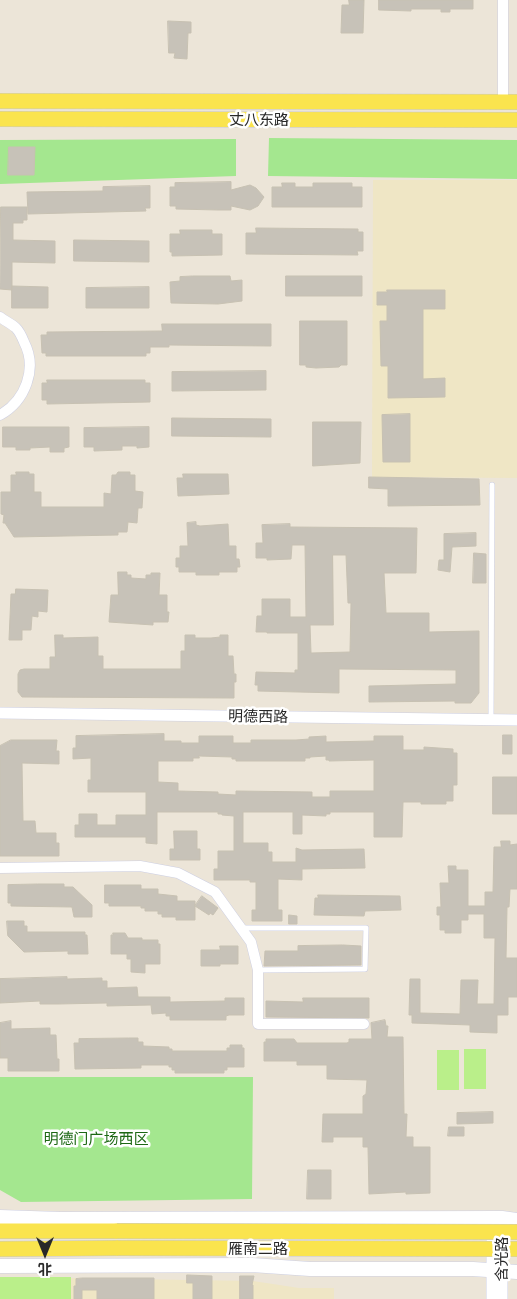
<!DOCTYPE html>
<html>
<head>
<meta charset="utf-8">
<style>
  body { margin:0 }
  #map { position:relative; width:517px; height:1299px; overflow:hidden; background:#ece5d8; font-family:Raleway,"Noto Sans SC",sans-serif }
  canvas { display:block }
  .north { position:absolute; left:20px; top:1229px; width:50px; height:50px; -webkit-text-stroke:4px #fff; paint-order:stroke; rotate:180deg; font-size:14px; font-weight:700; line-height:20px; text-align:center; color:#282828 }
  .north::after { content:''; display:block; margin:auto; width:18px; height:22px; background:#282828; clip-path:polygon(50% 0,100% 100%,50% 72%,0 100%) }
</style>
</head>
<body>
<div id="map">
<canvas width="517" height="1299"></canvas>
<div class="north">北</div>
</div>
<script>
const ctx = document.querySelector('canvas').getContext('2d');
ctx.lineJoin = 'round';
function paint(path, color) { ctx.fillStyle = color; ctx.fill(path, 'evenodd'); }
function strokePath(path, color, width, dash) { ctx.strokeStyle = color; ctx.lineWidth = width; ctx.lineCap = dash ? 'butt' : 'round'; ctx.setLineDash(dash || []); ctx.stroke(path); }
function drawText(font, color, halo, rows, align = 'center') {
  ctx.font = font + ' Raleway,"Noto Sans SC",sans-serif'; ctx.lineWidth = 5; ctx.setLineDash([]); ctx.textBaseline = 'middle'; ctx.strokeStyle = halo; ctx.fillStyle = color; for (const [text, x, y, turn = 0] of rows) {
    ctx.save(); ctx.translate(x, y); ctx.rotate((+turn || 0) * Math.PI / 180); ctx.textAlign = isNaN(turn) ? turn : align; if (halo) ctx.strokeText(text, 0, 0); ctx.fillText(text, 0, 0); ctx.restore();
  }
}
paint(new Path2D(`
  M 373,180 L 517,180 L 517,478 L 372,477 Z
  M 0,1277 L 253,1281 L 299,1288 L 334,1288 L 334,1299 L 0,1299 Z`), '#efe6c5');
paint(new Path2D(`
  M 269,138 L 517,140 L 517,179 L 268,176 Z
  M 236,139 L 236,176 L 0,184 L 0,140 Z
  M 0,1077 L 253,1077 L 252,1199 L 21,1202 L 0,1190 Z`), '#a4e78f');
paint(new Path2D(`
  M 464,1049 L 486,1049 L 486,1089 L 464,1089 Z
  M 437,1050 L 459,1050 L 459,1090 L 437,1090 Z
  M 0,1277 L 71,1277 L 71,1299 L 0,1299 Z`), '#baef8a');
const building = new Path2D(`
  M 349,0 L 364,0 L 363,33 L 341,33 L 342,5 L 349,5 Z
  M 379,0 L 473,0 L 473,9 L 450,9 L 450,12 L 441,12 L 441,9 L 411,9 L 411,11 L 379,10 Z
  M 168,21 L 191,22 L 191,33 L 188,33 L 187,59 L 174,58 L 175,53 L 169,53 Z
  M 9,147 L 35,147 L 34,175 L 8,175 Z
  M 231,182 L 231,190 L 250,185 L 256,188 L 264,197 L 258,206 L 250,210 L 231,206 L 231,210 L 218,210 L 176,209 L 176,206 L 170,206 L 170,187 L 175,187 L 175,183 Z
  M 282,183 L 295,183 L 295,187 L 313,187 L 313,183 L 352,183 L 352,187 L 362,187 L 362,207 L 272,207 L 272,187 L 282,187 Z
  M 150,186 L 150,208 L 145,208 L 146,211 L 28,214 L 27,192 L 103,191 L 103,187 Z
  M 1,207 L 27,207 L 27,220 L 23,220 L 23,223 L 13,223 L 13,240 L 55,241 L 55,263 L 12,262 L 12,290 L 0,289 Z
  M 256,228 L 358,229 L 358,232 L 363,232 L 363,251 L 357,251 L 358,255 L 246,254 L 246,233 L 256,233 Z
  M 180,230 L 212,230 L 212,234 L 222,234 L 222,255 L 172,256 L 172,252 L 170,252 L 170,234 L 180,234 Z
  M 74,240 L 149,241 L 149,262 L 74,261 Z
  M 193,276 L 230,276 L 231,281 L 242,280 L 242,301 L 218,304 L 171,303 L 170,282 L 180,281 L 180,277 Z
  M 286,276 L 362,276 L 362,296 L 286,296 Z
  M 12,286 L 48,287 L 48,308 L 12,308 Z
  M 149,287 L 149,308 L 86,308 L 86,288 Z
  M 387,290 L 445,290 L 445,309 L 423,309 L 423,379 L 445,378 L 445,397 L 388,398 L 388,366 L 381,366 L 380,321 L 387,321 L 387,305 L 377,305 L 377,292 L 387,292 Z
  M 300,321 L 347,321 L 347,365 L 341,365 L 339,367 L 316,368 L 306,367 L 306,365 L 300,365 Z
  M 162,324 L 271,324 L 271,346 L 169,345 L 169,347 L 150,347 L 150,353 L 146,353 L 146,356 L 46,356 L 46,353 L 42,353 L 41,335 L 47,335 L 47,332 L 162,331 Z
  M 266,371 L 266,390 L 172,391 L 172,372 Z
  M 47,380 L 145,380 L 145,383 L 150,383 L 150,402 L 47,404 L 47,400 L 42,400 L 42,383 L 47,383 Z
  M 410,414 L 410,462 L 383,462 L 382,415 Z
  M 172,418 L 271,419 L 271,437 L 172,436 Z
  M 313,422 L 361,422 L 360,463 L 313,466 Z
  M 3,427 L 69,427 L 69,447 L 64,448 L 64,452 L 50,452 L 50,447 L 30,448 L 30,450 L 16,450 L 16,447 L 3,447 Z
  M 149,427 L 149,447 L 137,448 L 137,446 L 122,446 L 122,450 L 94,451 L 94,447 L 84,447 L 84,428 Z
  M 16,472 L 29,472 L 29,474 L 34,474 L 34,492 L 41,492 L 41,507 L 104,507 L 104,493 L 111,494 L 112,475 L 116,475 L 118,472 L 130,472 L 130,475 L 135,475 L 135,491 L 143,492 L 142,508 L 138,508 L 137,523 L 128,522 L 127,532 L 118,532 L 118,535 L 14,537 L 5,523 L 3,523 L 4,515 L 1,514 L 1,492 L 11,492 L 11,475 L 16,475 Z
  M 183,474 L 228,474 L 229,494 L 178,496 L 177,478 L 183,478 Z
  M 369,477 L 479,479 L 480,505 L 388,506 L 388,489 L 369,488 Z
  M 196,522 L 196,525 L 200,526 L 228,524 L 229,546 L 236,546 L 236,559 L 239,559 L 240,567 L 237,567 L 237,572 L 219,572 L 219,575 L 196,575 L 196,572 L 179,572 L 179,567 L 176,567 L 176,558 L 180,558 L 180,546 L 188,546 L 187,523 Z
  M 290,524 L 290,527 L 417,528 L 416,573 L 384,573 L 386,613 L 429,613 L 429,632 L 479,631 L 479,693 L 471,703 L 455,703 L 455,701 L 369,702 L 369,686 L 456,684 L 456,670 L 339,669 L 339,693 L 258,691 L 258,685 L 255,685 L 256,672 L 295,673 L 295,670 L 298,670 L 298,633 L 267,633 L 267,632 L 256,632 L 257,616 L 262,616 L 262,599 L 290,599 L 290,617 L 306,617 L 305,545 L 292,545 L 291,559 L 267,560 L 267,558 L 256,558 L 256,543 L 263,543 L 262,525 ZM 333,555 L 346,555 L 348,603 L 351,603 L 350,652 L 311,653 L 310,625 L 333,625 Z
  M 476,533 L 476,546 L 452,547 L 450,572 L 438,570 L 439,560 L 444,560 L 444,534 Z
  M 474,553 L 486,554 L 486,583 L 473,583 Z
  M 118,572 L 127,572 L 127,575 L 131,575 L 131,578 L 146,579 L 146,575 L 151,575 L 151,573 L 160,573 L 159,595 L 167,595 L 167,612 L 169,612 L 168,622 L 153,622 L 153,625 L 109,622 L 111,595 L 118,595 Z
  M 16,589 L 48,590 L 47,612 L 38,611 L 38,617 L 32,616 L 31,630 L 22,630 L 22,640 L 9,640 L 11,594 L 15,594 Z
  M 55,635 L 63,635 L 63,638 L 98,637 L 98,656 L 103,656 L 103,669 L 181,669 L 181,651 L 185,651 L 185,635 L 195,635 L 195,638 L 211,638 L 220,637 L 220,635 L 228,635 L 228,656 L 233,656 L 234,674 L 236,674 L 236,682 L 234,682 L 234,698 L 22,697 L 18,692 L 18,674 L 20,670 L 24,669 L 50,669 L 50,657 L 55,657 Z
  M 164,734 L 164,741 L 181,741 L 181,743 L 199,743 L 199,736 L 233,736 L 233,743 L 251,743 L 251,740 L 296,740 L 309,739 L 309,737 L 326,736 L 326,742 L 374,741 L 374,736 L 403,736 L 403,750 L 424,750 L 424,747 L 453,749 L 453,753 L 457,753 L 457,785 L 453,785 L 453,801 L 446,801 L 446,804 L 421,804 L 421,802 L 403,802 L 402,837 L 374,837 L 374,812 L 330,812 L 330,814 L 326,814 L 326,816 L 302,815 L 302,834 L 293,834 L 293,812 L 243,812 L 243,843 L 268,843 L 268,852 L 272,852 L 272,862 L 296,862 L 296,848 L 302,850 L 364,849 L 365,868 L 302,869 L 302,880 L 278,879 L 278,910 L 282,910 L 282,921 L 252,921 L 252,910 L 256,910 L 256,882 L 250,882 L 250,880 L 214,880 L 214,869 L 218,869 L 218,851 L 234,851 L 234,816 L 222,815 L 222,814 L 218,814 L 218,812 L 157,812 L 157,844 L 146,843 L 146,837 L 75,837 L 75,825 L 79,825 L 79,814 L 97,814 L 97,825 L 116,825 L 116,815 L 146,815 L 146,792 L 88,792 L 88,780 L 91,780 L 91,758 L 73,759 L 73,748 L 76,748 L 76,736 ZM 199,756 L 232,757 L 232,759 L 236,759 L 236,761 L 305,761 L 305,758 L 310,758 L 310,757 L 326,756 L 326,760 L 329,760 L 329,761 L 374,760 L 374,791 L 330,791 L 330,797 L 312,797 L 312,792 L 236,791 L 236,795 L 218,794 L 218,792 L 178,791 L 178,783 L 158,782 L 158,761 L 193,761 L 193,758 L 199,758 Z
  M 503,735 L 512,735 L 512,754 L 503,754 Z
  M 11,740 L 57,740 L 56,751 L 59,751 L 59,764 L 22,763 L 23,821 L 35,821 L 36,833 L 56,833 L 56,843 L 59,843 L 59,856 L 0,856 L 0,746 Z
  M 493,777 L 517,777 L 517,814 L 493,814 Z
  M 174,831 L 197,831 L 197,849 L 200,849 L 200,860 L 170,860 L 170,849 L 174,849 Z
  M 501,841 L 510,841 L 510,845 L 517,844 L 517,889 L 510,889 L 509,907 L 507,907 L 506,958 L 517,958 L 517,997 L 508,997 L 508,1015 L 497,1015 L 497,1033 L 470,1032 L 470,1025 L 412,1023 L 412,1015 L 409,1015 L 410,979 L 420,979 L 420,1013 L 460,1014 L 461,980 L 478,980 L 477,1004 L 494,1004 L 495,938 L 484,938 L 484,914 L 468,914 L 468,920 L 461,920 L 461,933 L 445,933 L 445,930 L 440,930 L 440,915 L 437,915 L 437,907 L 441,907 L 440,883 L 449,883 L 448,866 L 456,866 L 456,870 L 468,870 L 468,906 L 485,906 L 485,892 L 493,892 L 494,847 L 501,847 Z
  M 38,884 L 64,884 L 64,887 L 73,887 L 92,905 L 92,917 L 74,917 L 72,907 L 11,906 L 11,903 L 8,903 L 8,885 Z
  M 105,885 L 141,885 L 141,889 L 158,889 L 158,894 L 177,896 L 177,901 L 195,901 L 195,920 L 176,920 L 176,917 L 162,917 L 162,914 L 158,914 L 158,911 L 145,911 L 145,908 L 141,908 L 141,906 L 109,906 L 109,903 L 105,903 Z
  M 318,895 L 400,896 L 401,910 L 365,911 L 364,916 L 314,915 L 315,898 L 318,898 Z
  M 202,896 L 218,908 L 213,915 L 210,913 L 209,915 L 195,906 Z
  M 289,915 L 297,916 L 297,924 L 289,924 Z
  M 7,921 L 24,921 L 24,926 L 27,926 L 27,932 L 85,932 L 85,935 L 87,935 L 88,954 L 68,954 L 68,951 L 24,952 L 8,936 Z
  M 113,933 L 125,933 L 128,938 L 142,938 L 142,940 L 158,940 L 158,944 L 160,944 L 160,964 L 145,964 L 145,973 L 131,972 L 131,959 L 127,959 L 127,954 L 111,954 L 111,935 L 113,935 Z
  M 343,945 L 361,946 L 361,965 L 264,966 L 265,951 L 298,951 L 298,946 Z
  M 220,946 L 238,946 L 238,964 L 220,964 L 220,966 L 201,966 L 201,950 L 220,950 Z
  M 67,977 L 67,979 L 102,978 L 102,981 L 107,981 L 107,988 L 137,987 L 138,997 L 170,997 L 170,1002 L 225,1001 L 225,998 L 244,998 L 244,1015 L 229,1015 L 226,1016 L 226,1020 L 170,1020 L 170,1016 L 166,1016 L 166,1013 L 152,1014 L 151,1005 L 107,1006 L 107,1003 L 58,1004 L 40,1004 L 40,1001 L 0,1003 L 0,979 Z
  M 303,998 L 369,998 L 369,1018 L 266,1017 L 266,1001 L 303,1002 Z
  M 385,1020 L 386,1026 L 388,1026 L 387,1037 L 403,1037 L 404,1114 L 407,1114 L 406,1137 L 413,1137 L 413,1147 L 430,1147 L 430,1193 L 406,1194 L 406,1192 L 369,1194 L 368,1147 L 363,1147 L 363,1137 L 333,1137 L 333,1142 L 322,1142 L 323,1114 L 363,1114 L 363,1096 L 366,1094 L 367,1080 L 327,1079 L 327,1065 L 297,1065 L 297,1061 L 264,1061 L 264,1042 L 266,1042 L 266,1039 L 294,1039 L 297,1043 L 347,1043 L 349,1042 L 349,1039 L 372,1039 L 371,1023 Z
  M 11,1021 L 11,1029 L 50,1028 L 50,1035 L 56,1035 L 57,1059 L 59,1059 L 59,1071 L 8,1071 L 8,1058 L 0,1058 L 0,1023 Z
  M 129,1038 L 138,1038 L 138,1042 L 143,1042 L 143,1046 L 169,1047 L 169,1049 L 172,1049 L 172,1051 L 227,1051 L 227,1048 L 230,1048 L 230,1045 L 242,1045 L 242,1048 L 244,1048 L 244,1067 L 227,1067 L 227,1070 L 224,1070 L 224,1073 L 175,1073 L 175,1070 L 172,1070 L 172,1067 L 169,1067 L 169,1065 L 141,1065 L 141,1068 L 75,1069 L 74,1043 L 79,1043 L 79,1039 Z
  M 493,1112 L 493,1123 L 457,1124 L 457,1113 Z
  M 449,1127 L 464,1127 L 464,1136 L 448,1136 Z
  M 308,1170 L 331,1170 L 331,1199 L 307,1199 Z
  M 187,1275 L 212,1276 L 212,1299 L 193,1299 L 193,1283 L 187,1283 Z
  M 240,1276 L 254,1276 L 252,1285 L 253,1285 L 253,1299 L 240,1299 Z
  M 82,1278 L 154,1278 L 154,1299 L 97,1299 L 97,1290 L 82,1290 L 82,1299 L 74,1299 L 74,1286 L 76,1286 L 76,1279 Z`);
paint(building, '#c7c2b8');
strokePath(building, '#c7c1b2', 1);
const service = new Path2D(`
  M 491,719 L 492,485
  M 242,928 L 366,928 L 365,969 L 258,970`);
const minor = new Path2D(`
  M 503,102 L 503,0
  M 0,317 C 5,321 12,324 16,328 C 20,332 22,337 24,342 C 38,369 25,401 0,415
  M 0,868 L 140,866 L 178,873 L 215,892 L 251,942 L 258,970 L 258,1024 L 364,1024`);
const tertiary = new Path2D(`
  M 0,713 L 517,720
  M 492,1299 L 492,1225
  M 502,1299 L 502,1241`);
const secondary = new Path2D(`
  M 0,1217 L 60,1219 L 502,1218 L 517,1220
  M 0,1266 L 252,1265 L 310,1269 L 473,1269 L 517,1272`);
const primary = new Path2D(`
  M 0,101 L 517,102
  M 0,119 L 517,120
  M 0,1231 L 117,1231
  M 0,1249 L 118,1248`);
strokePath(service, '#cdcfe2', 6);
strokePath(minor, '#cdcfe2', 11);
strokePath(tertiary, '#cdcfe2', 12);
strokePath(secondary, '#cdcfe2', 15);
strokePath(primary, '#c7c7c7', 16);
strokePath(service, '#fff', 5);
strokePath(minor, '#fff', 10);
strokePath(tertiary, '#fff', 11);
strokePath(secondary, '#fff', 14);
strokePath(primary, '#fae44e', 15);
const primaryBridge = new Path2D(`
  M 117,1231 L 517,1232
  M 118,1248 L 517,1249`);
strokePath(primaryBridge, '#c7c7c7', 16, []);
strokePath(primaryBridge, '#fae44e', 15);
drawText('15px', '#282828', '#fff', [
  ["丈八东路",259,120],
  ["明德西路",258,717,1],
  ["雁南二路",258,1249],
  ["含光路",502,1259,-90]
]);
drawText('15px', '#1d6814', '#fff', [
  ["明德门广场西区",96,1139]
]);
</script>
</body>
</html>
